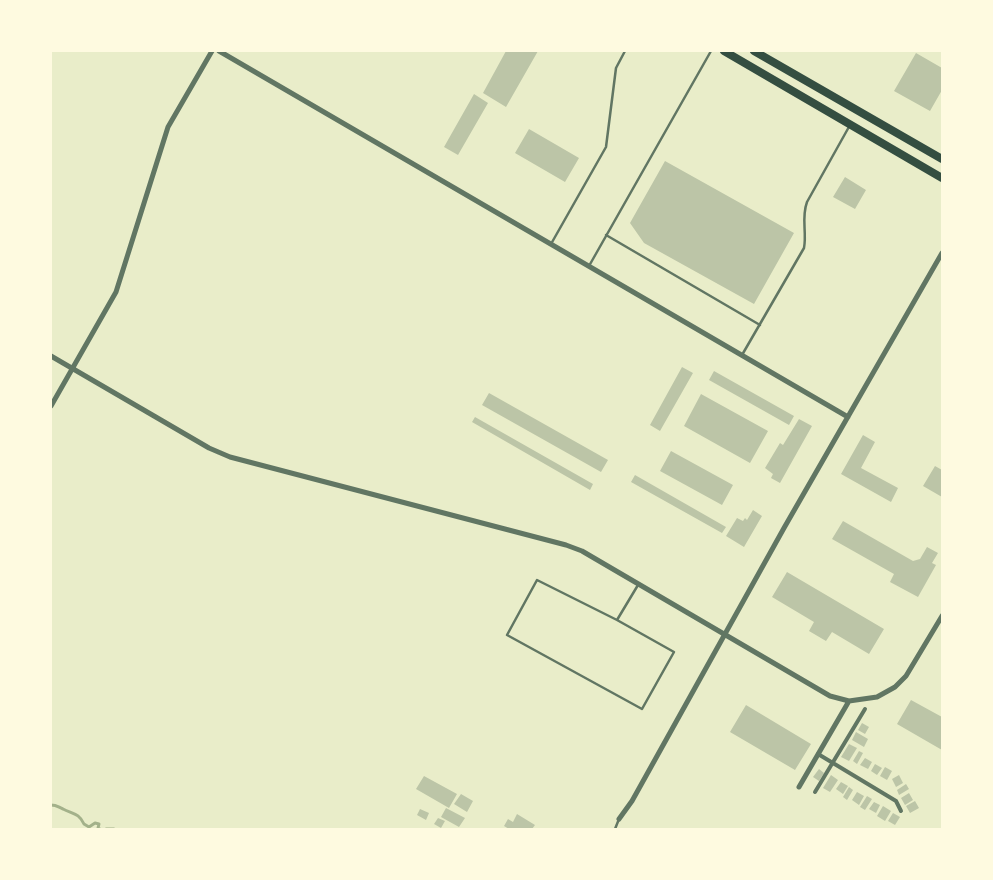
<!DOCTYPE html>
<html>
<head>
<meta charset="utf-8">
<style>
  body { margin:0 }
  #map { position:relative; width:993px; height:880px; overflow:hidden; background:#e9edc9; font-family:Bitter,serif }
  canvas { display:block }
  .frame { position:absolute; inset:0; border:52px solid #fefae0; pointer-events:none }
</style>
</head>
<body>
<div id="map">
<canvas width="993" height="880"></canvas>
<div class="frame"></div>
</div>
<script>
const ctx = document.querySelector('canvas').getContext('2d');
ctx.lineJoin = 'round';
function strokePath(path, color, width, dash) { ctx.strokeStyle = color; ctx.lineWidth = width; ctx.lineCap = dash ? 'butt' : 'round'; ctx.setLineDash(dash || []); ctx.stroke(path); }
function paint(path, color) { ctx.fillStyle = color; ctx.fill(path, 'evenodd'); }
strokePath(new Path2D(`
  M 51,805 C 57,805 58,807 63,809 C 73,814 79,813 84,824 L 89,827 L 95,823 L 99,824 L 98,828 L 100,829
  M 106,829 L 114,829`), '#a3b18a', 3);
paint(new Path2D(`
  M 506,51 L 538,51 L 506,107 L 483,93 Z
  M 916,53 L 942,68 L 942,90 L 930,111 L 894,91 Z
  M 474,94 L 488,103 L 458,155 L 444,147 Z
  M 529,129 L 579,158 L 565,182 L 515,153 Z
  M 665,161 L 794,233 L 754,304 L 644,243 L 630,223 Z
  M 845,177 L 866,190 L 855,209 L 833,197 Z
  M 682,367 L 693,373 L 660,431 L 650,425 Z
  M 714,371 L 794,416 L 789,425 L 709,380 Z
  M 489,393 L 608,460 L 601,472 L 482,405 Z
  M 701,394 L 768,431 L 750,463 L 684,426 Z
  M 475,417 L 593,484 L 590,490 L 472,422 Z
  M 799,419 L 812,426 L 780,483 L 771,478 L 773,474 L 765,468 L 780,443 L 783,445 Z
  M 863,435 L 875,442 L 861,468 L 898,488 L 891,502 L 841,474 Z
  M 671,451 L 733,485 L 722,505 L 660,471 Z
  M 935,466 L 942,470 L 942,497 L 923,486 Z
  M 635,475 L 726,527 L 722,533 L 631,482 Z
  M 753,510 L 762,516 L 744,547 L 726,536 L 737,518 L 743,521 L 745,518 L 747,520 Z
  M 843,521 L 913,561 L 920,559 L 927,547 L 938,553 L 932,563 L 936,565 L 918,597 L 890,582 L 894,574 L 832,539 Z
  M 787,572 L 884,629 L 869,654 L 832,632 L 826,641 L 809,631 L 814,622 L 772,597 Z
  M 911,700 L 942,717 L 942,750 L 897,724 Z
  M 746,705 L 811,744 L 795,770 L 730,732 Z
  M 862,723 L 869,727 L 865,734 L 858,730 Z
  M 856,732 L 868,739 L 864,747 L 852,740 Z
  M 849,744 L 857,748 L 849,761 L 841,757 Z
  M 859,751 L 863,753 L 857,764 L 853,761 Z
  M 865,758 L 872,762 L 868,769 L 860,765 Z
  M 875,764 L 882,768 L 877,775 L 871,771 Z
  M 885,767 L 892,771 L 887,780 L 880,776 Z
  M 819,769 L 824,773 L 819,781 L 813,777 Z
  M 831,775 L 838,780 L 830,792 L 823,788 Z
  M 899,775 L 903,783 L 896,787 L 892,779 Z
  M 424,776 L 457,794 L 449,808 L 416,789 Z
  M 841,782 L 848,786 L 843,794 L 836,789 Z
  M 906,784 L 909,789 L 899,795 L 897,790 Z
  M 849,787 L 853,790 L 847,800 L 843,797 Z
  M 857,792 L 864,796 L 859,805 L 852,800 Z
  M 909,793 L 913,800 L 905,805 L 901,798 Z
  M 461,794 L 473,801 L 467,812 L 454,804 Z
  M 867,796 L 872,799 L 865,810 L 860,807 Z
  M 915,801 L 919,808 L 910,813 L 906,806 Z
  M 874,802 L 880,805 L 876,813 L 869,809 Z
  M 883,806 L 891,811 L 885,821 L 877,816 Z
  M 446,808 L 465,818 L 459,827 L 441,817 Z
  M 420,809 L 429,813 L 426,820 L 417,815 Z
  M 893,813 L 900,817 L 895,825 L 888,821 Z
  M 517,814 L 535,825 L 532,829 L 509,829 L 504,826 L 508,819 L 513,822 Z
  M 438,818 L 445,821 L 441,828 L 434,824 Z`), '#bcc5a7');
strokePath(new Path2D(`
  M 606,235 L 760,325
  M 551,244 L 606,147 L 616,68 L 625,51
  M 589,266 L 711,51
  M 742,355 L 804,248 C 807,232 801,218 807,202 L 850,125
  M 617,620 L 537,580 L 507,635 L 642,709 L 674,652 L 617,620 L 638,585
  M 615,829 L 619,819`), '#617663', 2.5);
strokePath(new Path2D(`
  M 818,754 L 896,801 L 901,811
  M 815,792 L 865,709`), '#617663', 4);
strokePath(new Path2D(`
  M 219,51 L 848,417
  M 51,356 L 209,448 L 230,457 L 566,545 L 582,551 L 830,696 L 849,701 L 877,697 L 895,687 L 906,676 L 942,616
  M 51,406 L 116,292 L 168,127 L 212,51
  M 799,787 L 849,701
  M 619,819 L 632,801 L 784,528 L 942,253`), '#617663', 5);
strokePath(new Path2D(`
  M 724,51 L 942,178
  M 754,51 L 942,159`), '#344e41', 8);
</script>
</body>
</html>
